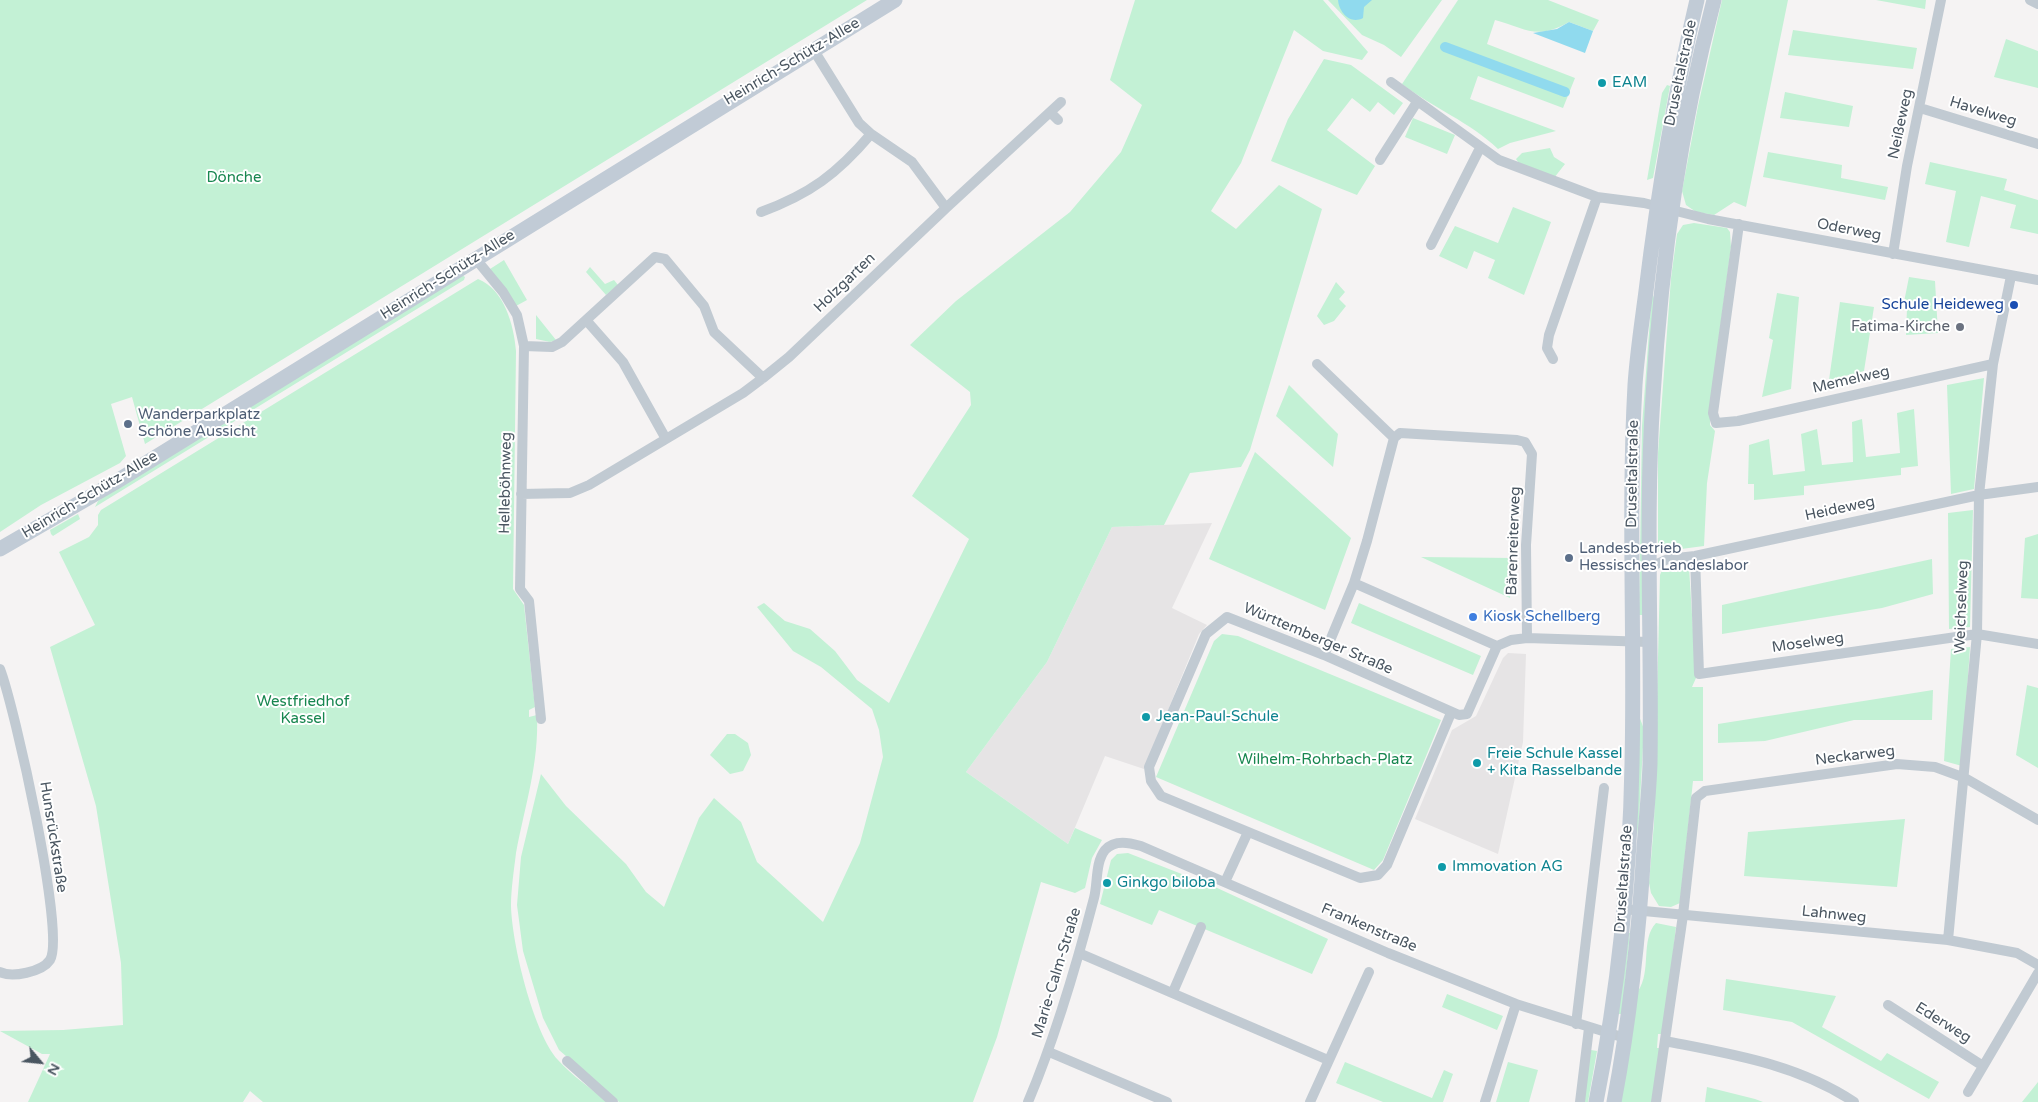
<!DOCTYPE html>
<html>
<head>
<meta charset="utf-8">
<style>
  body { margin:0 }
  #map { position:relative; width:2038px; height:1102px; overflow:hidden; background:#f5f3f3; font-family:"Varela Round",sans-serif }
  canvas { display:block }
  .north { position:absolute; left:15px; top:1037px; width:50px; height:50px; -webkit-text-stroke:4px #fff; paint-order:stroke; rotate:118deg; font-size:14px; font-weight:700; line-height:20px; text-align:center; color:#4a5661 }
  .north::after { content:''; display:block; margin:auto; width:18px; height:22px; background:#4a5661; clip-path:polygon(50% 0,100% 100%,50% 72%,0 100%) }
</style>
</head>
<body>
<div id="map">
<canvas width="2038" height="1102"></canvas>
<div class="north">N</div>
</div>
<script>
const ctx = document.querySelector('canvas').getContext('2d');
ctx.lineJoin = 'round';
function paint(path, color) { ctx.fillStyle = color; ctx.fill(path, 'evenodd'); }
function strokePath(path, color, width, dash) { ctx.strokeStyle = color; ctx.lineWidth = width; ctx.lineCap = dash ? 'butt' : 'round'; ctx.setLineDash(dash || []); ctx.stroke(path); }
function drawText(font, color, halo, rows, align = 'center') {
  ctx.font = font + ' "Varela Round",sans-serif'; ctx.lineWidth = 4; ctx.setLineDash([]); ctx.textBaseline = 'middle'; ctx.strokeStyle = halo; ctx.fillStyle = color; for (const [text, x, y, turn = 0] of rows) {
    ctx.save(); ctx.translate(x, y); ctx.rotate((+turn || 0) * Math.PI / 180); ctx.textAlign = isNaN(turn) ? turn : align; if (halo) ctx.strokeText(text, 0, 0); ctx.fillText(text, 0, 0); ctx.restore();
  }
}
paint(new Path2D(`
  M 1212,523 L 1172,608 L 1207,625 L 1199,634 L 1144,769 L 1105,756 L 1068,844 L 966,772 L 1047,662 L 1112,527 Z
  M 1508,653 L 1526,654 L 1523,742 L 1498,854 L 1415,819 L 1452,730 L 1476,716 L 1503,658 Z`), '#e6e4e5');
paint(new Path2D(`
  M 0,0 L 867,0 L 145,444 L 132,397 L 111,404 L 126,456 L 120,463 L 41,505 L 0,532 Z
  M 1135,0 L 1323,0 L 1368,52 L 1362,60 L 1323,51 L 1294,30 L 1241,163 L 1211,211 L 1236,229 L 1279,185 L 1322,209 L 1250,450 L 1241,467 L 1190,473 L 1164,525 L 1112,527 L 1047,662 L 966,772 L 1068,844 L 1075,828 L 1102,840 L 1092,858 L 1085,888 L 1075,893 L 1041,882 L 997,1037 L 973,1102 L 619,1102 L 559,1050 L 543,1018 L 523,951 L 517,905 L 521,857 L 541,774 L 566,806 L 626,864 L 646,892 L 664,907 L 699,818 L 714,798 L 741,822 L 757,862 L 823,922 L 860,843 L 883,757 L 879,730 L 872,709 L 821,667 L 793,651 L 757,607 L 764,603 L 785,621 L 810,629 L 835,651 L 857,680 L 889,703 L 969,539 L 912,496 L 971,405 L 970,392 L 910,345 L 956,301 L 1070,212 L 1121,152 L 1142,105 L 1110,80 Z
  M 1328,0 L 1442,0 L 1401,57 L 1384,45 L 1362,35 Z
  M 1458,0 L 1548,0 L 1599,20 L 1593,31 L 1569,22 C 1536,41 1526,28 1495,20 L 1487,44 L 1575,78 L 1563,108 L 1478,76 L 1470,99 L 1556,131 L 1510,143 L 1498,149 C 1470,122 1433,108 1402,84 Z
  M 1722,0 L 1788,0 L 1746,207 L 1734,202 L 1714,215 L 1696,212 L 1686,205 L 1682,191 L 1698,106 Z
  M 1876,0 L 1926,0 L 1925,9 Z
  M 1793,30 L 1917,48 L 1913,69 L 1788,55 Z
  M 2006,39 L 2038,51 L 2038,88 L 1994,77 Z
  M 1324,59 L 1351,65 L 1403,103 L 1394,115 L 1378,102 L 1370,112 L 1352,98 L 1327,130 L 1375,166 L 1357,195 L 1271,161 L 1288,119 Z
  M 1667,85 L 1670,86 L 1653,178 L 1647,180 L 1662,93 Z
  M 1785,92 L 1853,106 L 1849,127 L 1780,118 Z
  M 1413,118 L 1455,135 L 1447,154 L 1405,137 Z
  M 1550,148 L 1554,157 L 1565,164 L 1554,178 L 1520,165 L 1516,159 L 1522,153 Z
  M 1768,152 L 1842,165 L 1841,178 L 1888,187 L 1885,200 L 1763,177 Z
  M 1930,162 L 2007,179 L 2004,190 L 2038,200 L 2038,234 L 2010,228 L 2016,205 L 1981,196 L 1969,247 L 1946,242 L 1956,191 L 1925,184 Z
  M 1513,207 L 1551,222 L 1524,295 L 1488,278 L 1495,260 L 1474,251 L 1467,269 L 1439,256 L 1455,226 L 1498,243 Z
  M 1694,223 L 1727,228 L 1730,232 L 1731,247 L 1710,405 L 1710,425 L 1715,431 L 1707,483 L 1704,546 L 1658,552 L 1658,453 L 1671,278 L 1677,234 L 1683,225 Z
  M 504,260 L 527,300 L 516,306 L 490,269 Z
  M 590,267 L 605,284 L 614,280 L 618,285 L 606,295 L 586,272 Z
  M 462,275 L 465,277 L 464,280 L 95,507 L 98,501 L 146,469 Z
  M 1909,277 L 1935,281 L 1938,333 L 1906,335 L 1907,308 L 1903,307 Z
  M 478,279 C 504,289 514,325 516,351 L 513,589 L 524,605 L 535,707 L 529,710 L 529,717 L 537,715 C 539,764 525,805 516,853 C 514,870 511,889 511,906 C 512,944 533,1032 558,1060 C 572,1076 591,1088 607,1102 L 263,1102 L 250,1091 L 243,1102 L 28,1102 L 50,1054 L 42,1054 L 0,1031 L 63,1030 L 123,1025 L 121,963 L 96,806 L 50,647 L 95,625 L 59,552 L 89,537 L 98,525 L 98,515 L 101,510 Z
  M 1336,282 L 1345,292 L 1339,299 L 1346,306 L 1334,321 L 1324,325 L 1317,316 Z
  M 1652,292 L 1655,301 L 1643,615 L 1639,615 L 1642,426 Z
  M 1777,293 L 1799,297 L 1791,389 L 1762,397 L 1773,340 L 1769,338 Z
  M 1840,302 L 1874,307 L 1864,371 L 1829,380 Z
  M 536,315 L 556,340 L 550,342 L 536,339 Z
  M 1984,378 L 1974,489 L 1951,494 L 1947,385 Z
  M 1289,385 L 1338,434 L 1333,467 L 1276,416 Z
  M 1914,409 L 1918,466 L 1901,468 L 1901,475 L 1804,486 L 1804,495 L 1754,500 L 1754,484 L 1748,484 L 1749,445 L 1769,439 L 1773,475 L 1805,471 L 1801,434 L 1817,429 L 1822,465 L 1853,462 L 1852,422 L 1862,419 L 1866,457 L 1900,453 L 1897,413 Z
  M 1255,452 L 1351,538 L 1325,610 L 1209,559 Z
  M 1973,510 L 1970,627 L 1949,629 L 1948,513 Z
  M 78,514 L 80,519 L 53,536 L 51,534 L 50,530 Z
  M 2038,534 L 2038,599 L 2021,598 L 2025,538 Z
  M 1421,557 L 1513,558 L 1510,598 Z
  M 1932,559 L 1933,594 L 1882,608 L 1722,634 L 1722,605 Z
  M 1689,567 L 1696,678 L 1692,687 L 1703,687 L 1703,781 L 1693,781 L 1680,903 L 1671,907 L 1659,906 L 1651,893 L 1649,883 L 1654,823 L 1660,575 L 1662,570 Z
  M 1359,603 L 1481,656 L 1473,675 L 1351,623 Z
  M 1222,634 L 1238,636 L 1441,720 L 1383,860 L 1374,870 L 1156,777 L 1214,641 Z
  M 1970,647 L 1962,766 L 1944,761 L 1951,649 Z
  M 2027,685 L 2038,688 L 2038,768 L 2016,755 Z
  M 1933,690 L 1932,720 L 1854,720 L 1765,741 L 1718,743 L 1718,724 Z
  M 1639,716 L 1644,729 L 1638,836 L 1636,820 Z
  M 727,734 L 735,734 L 748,743 L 751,755 L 743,771 L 730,774 L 710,755 Z
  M 1905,819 L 1897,887 L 1744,876 L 1748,832 Z
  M 1128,853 L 1215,887 L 1328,939 L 1312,974 L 1159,910 L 1152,925 L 1100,904 L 1111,860 L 1117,854 Z
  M 1656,923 L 1676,927 L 1664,1034 L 1658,1034 L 1657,1048 L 1662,1048 L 1652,1102 L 1619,1102 L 1638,991 C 1652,971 1640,940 1656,923 Z
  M 1629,933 L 1630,933 L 1622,1014 L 1617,1014 Z
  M 1726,979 L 1836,996 L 1822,1027 L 1881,1061 L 1887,1053 L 1939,1082 L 1929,1099 L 1792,1022 L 1723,1010 Z
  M 1447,994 L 1503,1016 L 1497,1030 L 1442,1007 Z
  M 1591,1050 L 1597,1051 L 1588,1102 L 1583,1102 Z
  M 1345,1062 L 1432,1098 L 1444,1070 L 1453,1074 L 1443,1102 L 1383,1102 L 1336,1083 Z
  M 1508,1062 L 1538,1070 L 1529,1102 L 1496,1102 Z
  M 2038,1082 L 2038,1102 L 2022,1102 Z
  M 1707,1087 L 1755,1099 L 1763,1102 L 1705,1102 Z`), '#c3f1d5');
paint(new Path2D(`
  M 1338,0 L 1372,0 L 1364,7 L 1363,18 C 1350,25 1339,12 1338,0 Z
  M 1569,22 L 1593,31 L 1585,53 L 1533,33 L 1557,29 Z`), '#90daee');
strokePath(new Path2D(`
  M 1445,47 L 1565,92`), '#90daee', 10);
strokePath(new Path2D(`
  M 2030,0 L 2038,4
  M 1391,82 L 1499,160 L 1597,197 L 1644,203 L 1708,219 L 2038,280
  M 1920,108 L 2038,144
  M 1050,112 L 1058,120
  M 1380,160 L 1417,102
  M 946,208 L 1061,102
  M 761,212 C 810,194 837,174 871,134
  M 1739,224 L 1713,413 L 1716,423 L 1738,421 L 1993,364
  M 1431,245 L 1480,148
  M 1893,254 L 1907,166 L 1941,0
  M 475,258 L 503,292 L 517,315 L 524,346 L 520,589 L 529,601 L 541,719
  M 586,320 L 623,362 L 666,439
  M 524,346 L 552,347 L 562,342 L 655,257 L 665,259 L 704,306 L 714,332 L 763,378
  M 1553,359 L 1547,348 L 1549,335 L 1597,197
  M 1317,364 L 1394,438
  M 521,494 L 570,493 L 589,485 L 743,393 L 763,378 L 789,357 L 946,208 L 912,162 L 871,134 L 859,123 L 813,49
  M 1695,556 L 1699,674 L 1977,634 L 2038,644
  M 1650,567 L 1668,559 L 1695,556 L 1979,495 L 2038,487
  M 1354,583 L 1497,646
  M 1324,655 L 1354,583 L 1367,541 L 1394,438 L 1400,433 L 1517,440 L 1525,442 L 1532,454 L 1526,545 L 1527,638
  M 0,669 C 14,705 66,935 50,960 C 42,972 12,978 0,972
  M 1451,713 L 1387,865 L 1378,875 L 1360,878 L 1161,796 L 1151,781 L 1149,767 L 1206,634 L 1227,617 L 1324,655 L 1459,715 L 1467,714 L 1497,646 L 1511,640 L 1527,638 L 1649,642
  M 1225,882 L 1248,832
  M 1623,909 L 1948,940 L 2017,953 L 2038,965
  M 1948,940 L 1977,634 L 1979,495 L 1993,364 L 2011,276
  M 1079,953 L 1328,1060
  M 1173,992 L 1201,927
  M 1888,1005 L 1983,1066
  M 1576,1024 L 1604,788
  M 1665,1041 C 1731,1054 1797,1064 1854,1102
  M 1049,1052 L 1167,1102
  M 567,1061 L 613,1102
  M 1968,1092 L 2038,973
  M 1028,1102 C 1056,1036 1076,967 1094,898 C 1098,883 1095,863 1105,850 C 1115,839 1130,843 1141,846 L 1388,953 L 1516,1004 L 1625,1038
  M 1310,1102 L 1369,972
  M 1485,1102 L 1516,1004
  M 1580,1102 L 1589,1028
  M 1656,1102 L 1683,915 L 1696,798 L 1705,791 L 1897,764 L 1935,767 L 1965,778 L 2038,820`), '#c1cad2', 10);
strokePath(new Path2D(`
  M 0,549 L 114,483 L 895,0
  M 1596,1102 C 1618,992 1630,876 1632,764 C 1635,638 1628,511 1635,385 C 1637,354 1642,322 1646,291 C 1658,192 1674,96 1697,0
  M 1614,1102 C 1630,1018 1639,933 1644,848 C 1646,820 1649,792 1650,764 C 1652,642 1645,519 1653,396 C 1661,263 1680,129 1714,0`), '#c1cbd6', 15);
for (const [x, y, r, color] of [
  [1602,83,5,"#0f9aa8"],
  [2014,305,5,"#1a4fb4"],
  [1960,327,5,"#6b7280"],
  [128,424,5,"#5c6f8a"],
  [1569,558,5,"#5c6f8a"],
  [1473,617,5,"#3f7fe0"],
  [1146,717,5,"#0f9aa8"],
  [1477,763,5,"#0f9aa8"],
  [1442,867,5,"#0f9aa8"],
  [1107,883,5,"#0f9aa8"]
]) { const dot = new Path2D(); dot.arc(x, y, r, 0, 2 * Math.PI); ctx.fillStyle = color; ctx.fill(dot); strokePath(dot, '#fff', 2); }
drawText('15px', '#4a5661', '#fff', [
  ["Heinrich-Schütz-Allee",792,62,-31],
  ["Druseltalstraße",1681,73,-78],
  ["Havelweg",1983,112,17],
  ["Neißeweg",1901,124,-78],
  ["Oderweg",1849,230,11],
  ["Heinrich-Schütz-Allee",448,275,-32],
  ["Holzgarten",845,283,-44],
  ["Memelweg",1851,380,-13],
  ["Druseltalstraße",1633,474,-89],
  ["Helleböhnweg",506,483,-89],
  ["Heinrich-Schütz-Allee",90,495,-31],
  ["Heideweg",1840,509,-12],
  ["Bärenreiterweg",1514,541,-88],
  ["Weichselweg",1962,607,-88],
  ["Württemberger Straße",1318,639,23],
  ["Moselweg",1808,643,-8],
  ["Neckarweg",1855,756,-7],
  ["Hunsrückstraße",53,837,81],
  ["Druseltalstraße",1624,879,-86],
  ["Lahnweg",1834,915,6],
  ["Frankenstraße",1369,928,23],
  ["Marie-Calm-Straße",1057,973,-73],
  ["Ederweg",1943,1023,32]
]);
drawText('15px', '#0d838f', '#fff', [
  ["EAM",1612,83],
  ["Jean-Paul-Schule",1156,717],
  ["Freie Schule Kassel",1487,754],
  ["+ Kita Rasselbande",1487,771],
  ["Immovation AG",1452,867],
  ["Ginkgo biloba",1117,883]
], 'left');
drawText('15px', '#17864f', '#fff', [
  ["Dönche",234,178],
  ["Westfriedhof",303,702],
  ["Kassel",303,719],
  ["Wilhelm-Rohrbach-Platz",1325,760]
]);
drawText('15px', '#164399', '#fff', [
  ["Schule Heideweg",2004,305]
], 'right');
drawText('15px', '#5b616d', '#fff', [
  ["Fatima-Kirche",1950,327]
], 'right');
drawText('15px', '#4e5e75', '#fff', [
  ["Wanderparkplatz",138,415],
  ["Schöne Aussicht",138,432],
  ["Landesbetrieb",1579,549],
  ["Hessisches Landeslabor",1579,566]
], 'left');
drawText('15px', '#366cbe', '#fff', [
  ["Kiosk Schellberg",1483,617]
], 'left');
</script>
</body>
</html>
